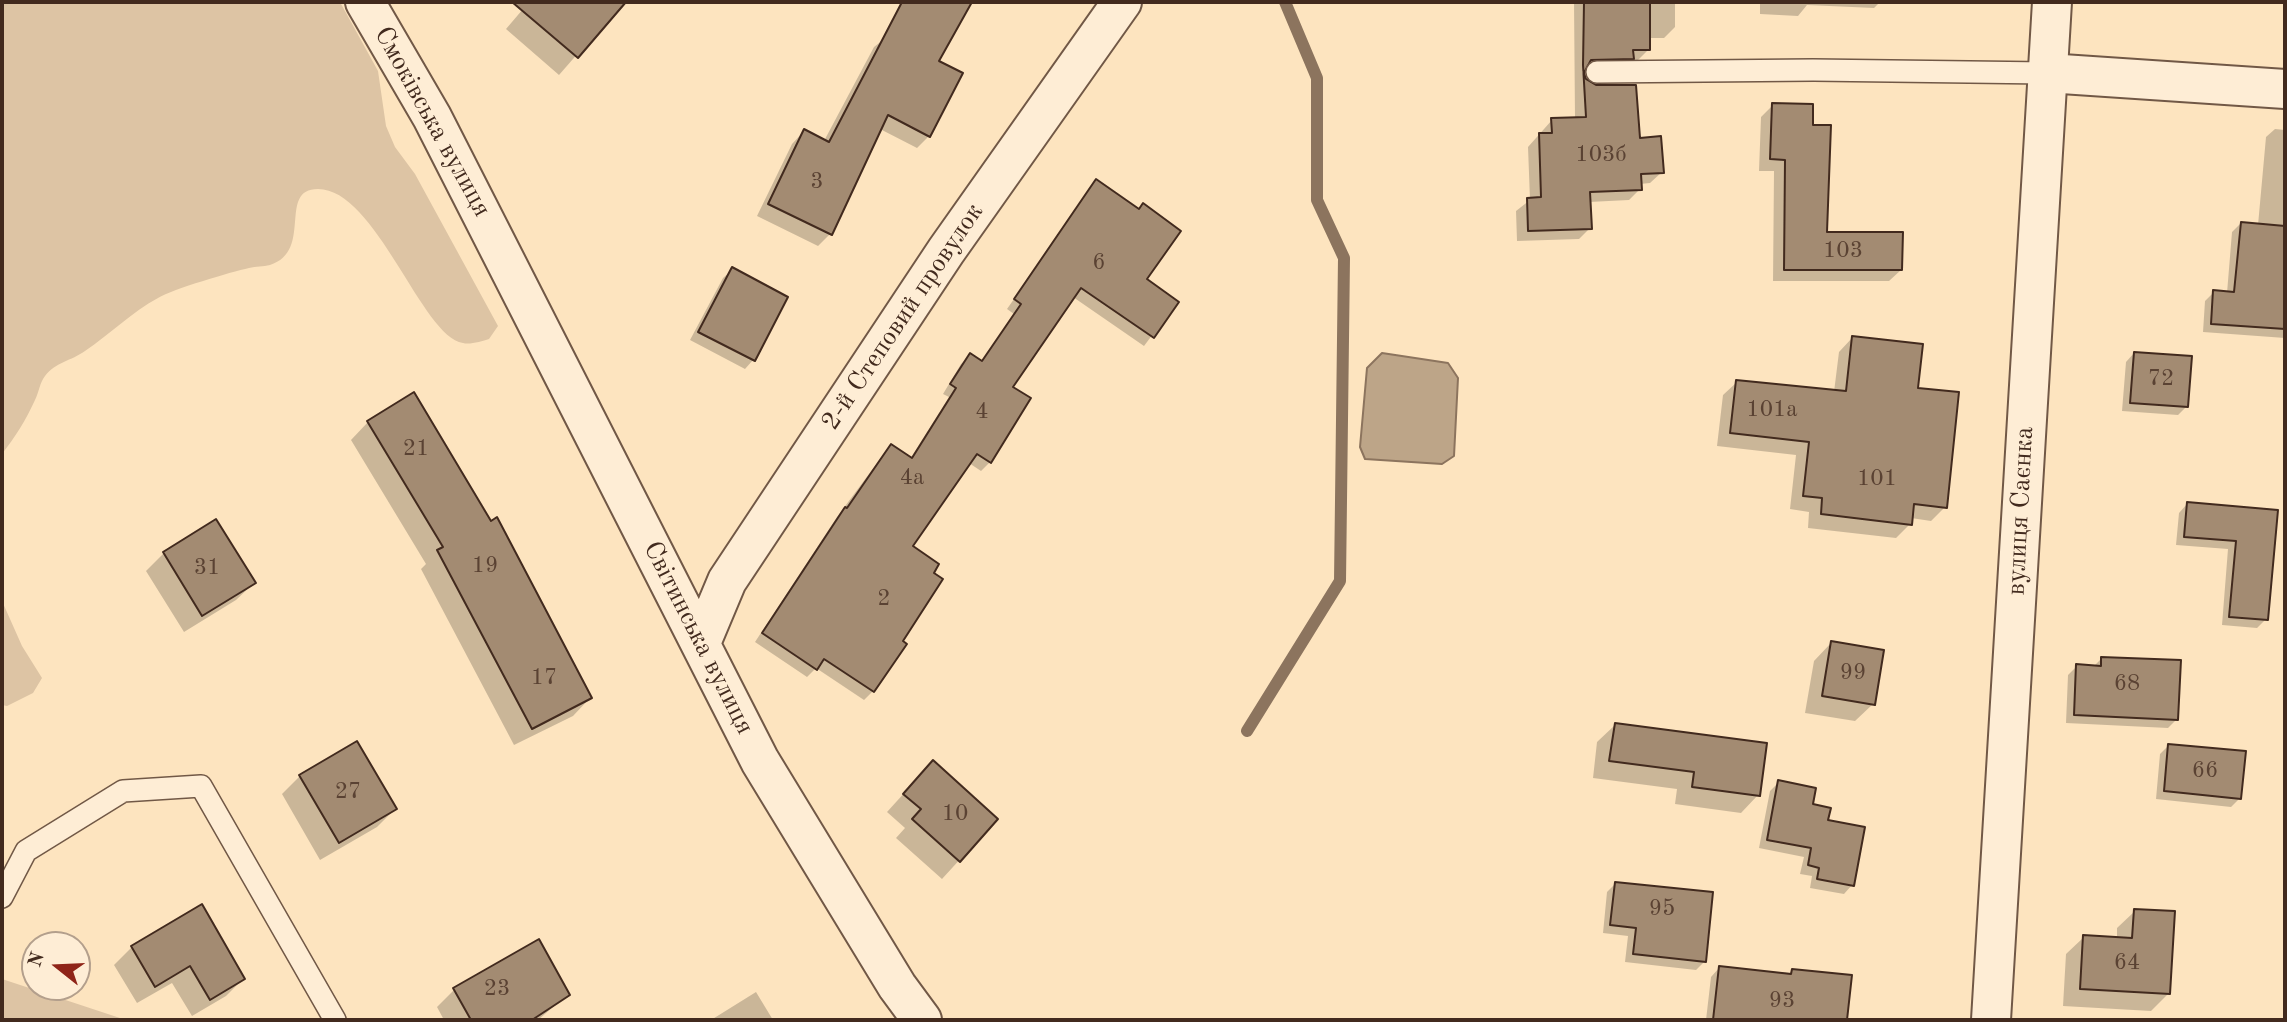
<!DOCTYPE html>
<html>
<head>
<meta charset="utf-8">
<style>
  body { margin:0 }
  #map { position:relative; width:2287px; height:1022px; overflow:hidden; background:#fde4bf; font-family:"Old Standard TT",serif }
  canvas { display:block }
  .frame { position:absolute; inset:0; border:4px solid #422a1e; pointer-events:none }
  .north { position:absolute; left:21px; top:931px; width:70px; height:70px; box-sizing:border-box; background:#feedd5; border:2px solid #b39f8c; border-radius:50%; rotate:288deg; font-size:19px; font-weight:700; line-height:28px; text-align:center; color:#422a1e }
  .north::after { content:''; display:block; margin:auto; width:24px; height:32px; background:#8f2418; clip-path:polygon(50% 0,100% 100%,50% 72%,0 100%) }
</style>
</head>
<body>
<div id="map">
<canvas width="2287" height="1022"></canvas>
<div class="frame"></div>
<div class="north">N</div>
</div>
<script>
const ctx = document.querySelector('canvas').getContext('2d');
ctx.lineJoin = 'round';
function paint(path, color) { ctx.fillStyle = color; ctx.fill(path, 'evenodd'); }
function strokePath(path, color, width, dash) { ctx.strokeStyle = color; ctx.lineWidth = width; ctx.lineCap = dash ? 'butt' : 'round'; ctx.setLineDash(dash || []); ctx.stroke(path); }
function drawText(font, color, halo, rows, align = 'center') {
  ctx.font = font + ' "Old Standard TT",serif'; ctx.lineWidth = 5; ctx.setLineDash([]); ctx.textBaseline = 'middle'; ctx.strokeStyle = halo; ctx.fillStyle = color; for (const [text, x, y, turn = 0] of rows) {
    ctx.save(); ctx.translate(x, y); ctx.rotate((+turn || 0) * Math.PI / 180); ctx.textAlign = isNaN(turn) ? turn : align; if (halo) ctx.strokeText(text, 0, 0); ctx.fillText(text, 0, 0); ctx.restore();
  }
}
paint(new Path2D(`
  M 2,2 L 340,2 L 378,71 L 386,126 L 395,147 L 415,174 L 498,326 L 489,339 C 482,341 470,345 463,343 C 422,337 376,189 318,189 C 277,189 314,251 270,265 C 263,267 256,266 249,268 C 231,272 173,289 158,298 C 132,312 110,334 85,351 C 71,361 56,362 45,376 C 40,382 39,392 35,400 C 26,420 15,437 2,454 Z
  M 2,601 L 22,646 L 42,678 L 33,693 L 7,706 L 2,705 Z
  M 2,979 L 126,1020 L 2,1020 Z`), '#ddc4a4');
const water = new Path2D(`
  M 1382,353 L 1448,363 L 1458,378 L 1454,456 L 1442,464 L 1365,459 L 1360,447 L 1367,368 Z`);
paint(water, '#bda588');
strokePath(water, '#8c745e', 2);
paint(new Path2D(`
  M 529,2 L 604,2 L 615,11 L 559,75 L 506,29 Z
  M 906,2 L 970,2 L 937,62 L 929,136 L 917,148 L 880,129 L 830,234 L 818,246 L 757,216 L 792,144 L 804,131 L 824,141 L 874,47 L 888,36 Z
  M 1574,2 L 1675,2 L 1675,27 L 1664,38 L 1648,38 L 1648,50 L 1637,61 L 1629,61 L 1620,69 L 1582,71 L 1585,80 L 1638,140 L 1662,172 L 1650,183 L 1640,184 L 1640,189 L 1629,200 L 1589,202 L 1590,228 L 1579,239 L 1517,241 L 1516,211 L 1530,200 L 1528,147 L 1552,120 L 1575,119 Z
  M 1760,2 L 1880,2 L 1874,8 L 1807,5 L 1798,16 L 1760,14 Z
  M 1773,105 L 1811,127 L 1825,234 L 1901,270 L 1889,281 L 1773,281 L 1774,171 L 1759,171 L 1761,117 Z
  M 2275,129 L 2285,130 L 2285,338 L 2203,332 L 2205,301 L 2214,292 L 2227,293 L 2232,232 L 2241,223 L 2258,225 L 2266,137 Z
  M 1096,182 L 1145,279 L 1177,302 L 1144,346 L 1073,297 L 1011,387 L 990,462 L 981,471 L 969,463 L 911,547 L 901,642 L 873,691 L 864,700 L 816,668 L 807,677 L 755,642 L 837,517 L 883,455 L 891,446 L 910,459 L 949,397 L 943,394 L 961,364 L 970,355 L 981,362 L 1014,314 L 1007,309 Z
  M 732,270 L 786,298 L 753,360 L 745,369 L 690,340 L 723,278 Z
  M 1852,338 L 1916,389 L 1945,507 L 1931,521 L 1911,518 L 1910,524 L 1896,538 L 1808,528 L 1809,512 L 1790,509 L 1796,455 L 1717,446 L 1723,395 L 1737,382 L 1834,392 L 1839,352 Z
  M 2134,353 L 2187,406 L 2178,415 L 2122,411 L 2126,362 Z
  M 368,422 L 590,698 L 573,716 L 514,745 L 421,569 L 426,564 L 351,440 Z
  M 2187,504 L 2276,512 L 2266,619 L 2257,628 L 2222,625 L 2228,549 L 2176,545 L 2179,513 Z
  M 216,521 L 254,583 L 236,600 L 184,632 L 146,571 L 164,553 Z
  M 1831,643 L 1873,704 L 1855,721 L 1805,713 L 1814,661 Z
  M 2102,658 L 2176,720 L 2168,728 L 2066,723 L 2068,675 L 2077,666 L 2093,667 Z
  M 1615,725 L 1758,795 L 1741,813 L 1675,804 L 1677,789 L 1593,778 L 1597,742 Z
  M 2169,745 L 2240,798 L 2231,807 L 2156,799 L 2160,754 Z
  M 300,776 L 395,809 L 377,827 L 320,860 L 282,794 Z
  M 916,780 L 996,820 L 942,879 L 896,838 L 905,828 L 887,812 Z
  M 1779,782 L 1826,821 L 1852,885 L 1844,894 L 1810,888 L 1812,876 L 1800,874 L 1804,857 L 1759,848 L 1770,791 Z
  M 1615,884 L 1705,961 L 1696,970 L 1625,962 L 1628,936 L 1603,933 L 1607,892 Z
  M 2135,911 L 2169,993 L 2151,1011 L 2063,1006 L 2066,954 L 2084,937 L 2117,938 L 2117,928 Z
  M 132,947 L 243,979 L 226,996 L 192,1016 L 172,983 L 137,1003 L 114,965 Z
  M 1719,968 L 1850,977 L 1846,1020 L 1706,1020 L 1711,977 Z
  M 454,990 L 568,994 L 538,1020 L 444,1020 L 437,1007 Z
  M 756,992 L 773,1020 L 711,1020 Z`), '#0003');
strokePath(new Path2D(`
  M 1247,731 L 1340,581 L 1344,258 L 1317,200 L 1317,78 L 1285,2`), '#8c745e', 12);
const building = new Path2D(`
  M 512,2 L 626,2 L 578,58 Z
  M 902,2 L 972,2 L 939,61 L 963,73 L 930,137 L 888,115 L 832,235 L 768,204 L 804,129 L 829,142 Z
  M 1584,2 L 1650,2 L 1650,50 L 1633,50 L 1634,59 L 1591,60 L 1584,73 L 1586,79 L 1596,85 L 1636,85 L 1640,138 L 1661,136 L 1664,173 L 1641,174 L 1642,190 L 1590,192 L 1592,229 L 1528,231 L 1527,198 L 1541,197 L 1539,133 L 1552,133 L 1551,118 L 1586,117 L 1583,65 Z
  M 1772,103 L 1813,104 L 1813,125 L 1831,125 L 1827,232 L 1903,232 L 1902,270 L 1784,270 L 1785,160 L 1770,159 Z
  M 1096,179 L 1139,209 L 1143,203 L 1181,231 L 1147,279 L 1179,302 L 1154,338 L 1081,288 L 1013,387 L 1031,398 L 991,463 L 977,454 L 913,546 L 939,564 L 934,573 L 943,579 L 903,641 L 907,644 L 874,692 L 824,659 L 817,670 L 762,633 L 845,507 L 847,508 L 891,444 L 912,458 L 956,388 L 950,384 L 970,353 L 982,361 L 1021,304 L 1014,299 Z
  M 2241,222 L 2285,226 L 2285,329 L 2211,324 L 2213,290 L 2234,292 Z
  M 732,267 L 788,297 L 755,361 L 698,332 Z
  M 1852,336 L 1923,344 L 1918,388 L 1959,392 L 1947,508 L 1914,504 L 1912,525 L 1821,514 L 1822,498 L 1803,496 L 1809,442 L 1730,433 L 1736,380 L 1846,391 Z
  M 2134,352 L 2192,356 L 2188,407 L 2130,403 Z
  M 414,392 L 491,521 L 497,517 L 592,698 L 532,729 L 437,550 L 443,547 L 367,421 Z
  M 2187,502 L 2278,510 L 2268,620 L 2229,617 L 2236,541 L 2184,537 Z
  M 216,519 L 256,583 L 202,616 L 163,552 Z
  M 1831,641 L 1884,650 L 1875,705 L 1822,696 Z
  M 2101,657 L 2181,660 L 2178,720 L 2074,715 L 2076,664 L 2101,666 Z
  M 1615,723 L 1767,743 L 1760,796 L 1692,787 L 1694,772 L 1609,761 Z
  M 357,741 L 397,809 L 339,843 L 299,775 Z
  M 2168,744 L 2246,751 L 2241,799 L 2164,791 Z
  M 933,760 L 998,819 L 960,862 L 912,819 L 921,809 L 903,794 Z
  M 1778,780 L 1816,788 L 1813,804 L 1831,808 L 1828,820 L 1865,827 L 1854,886 L 1817,879 L 1819,868 L 1808,865 L 1811,848 L 1767,840 Z
  M 1615,882 L 1713,892 L 1706,962 L 1633,954 L 1636,928 L 1610,925 Z
  M 202,904 L 245,979 L 210,1000 L 190,966 L 155,987 L 131,946 Z
  M 2134,909 L 2175,911 L 2170,994 L 2080,989 L 2083,935 L 2132,938 Z
  M 539,939 L 570,995 L 532,1020 L 471,1020 L 453,988 Z
  M 1719,966 L 1791,974 L 1792,969 L 1852,975 L 1847,1020 L 1713,1020 Z`);
paint(building, '#a38b72');
strokePath(building, '#422a1e', 2);
const service = new Path2D(`
  M 1597,72 L 1813,70 L 2047,73
  M 2,897 L 26,851 L 123,791 L 201,786 L 335,1020`);
const minor = new Path2D(`
  M 365,2 L 432,117 L 760,761 L 897,986 L 922,1020
  M 2047,73 L 2285,89
  M 701,643 L 727,581 L 946,251 L 1122,2`);
const tertiary = new Path2D(`
  M 1991,1020 L 2052,2`);
strokePath(service, '#715846', 24);
strokePath(minor, '#715846', 42);
strokePath(tertiary, '#715846', 42);
strokePath(service, '#feedd5', 21);
strokePath(minor, '#feedd5', 38);
strokePath(tertiary, '#feedd5', 38);
drawText('23px', '#5a4233', null, [
  ["103б",1601,155],
  ["3",817,182],
  ["103",1843,251],
  ["6",1099,263],
  ["72",2161,379],
  ["101а",1772,410],
  ["4",982,412],
  ["21",416,449],
  ["4а",912,478],
  ["101",1877,479],
  ["19",485,566],
  ["31",207,568],
  ["2",884,599],
  ["99",1853,673],
  ["17",544,678],
  ["68",2127,684],
  ["66",2205,771],
  ["27",348,792],
  ["10",955,814],
  ["95",1662,909],
  ["64",2127,963],
  ["23",497,989],
  ["93",1782,1001]
]);
drawText('26px', '#422a1e', '#feedd5', [
  ["Смоківська вулиця",432,122,61],
  ["2-й Степовий провулок",903,317,-56],
  ["вулиця Саєнка",2021,511,-87],
  ["Світинська вулиця",698,638,63]
]);
</script>
</body>
</html>
